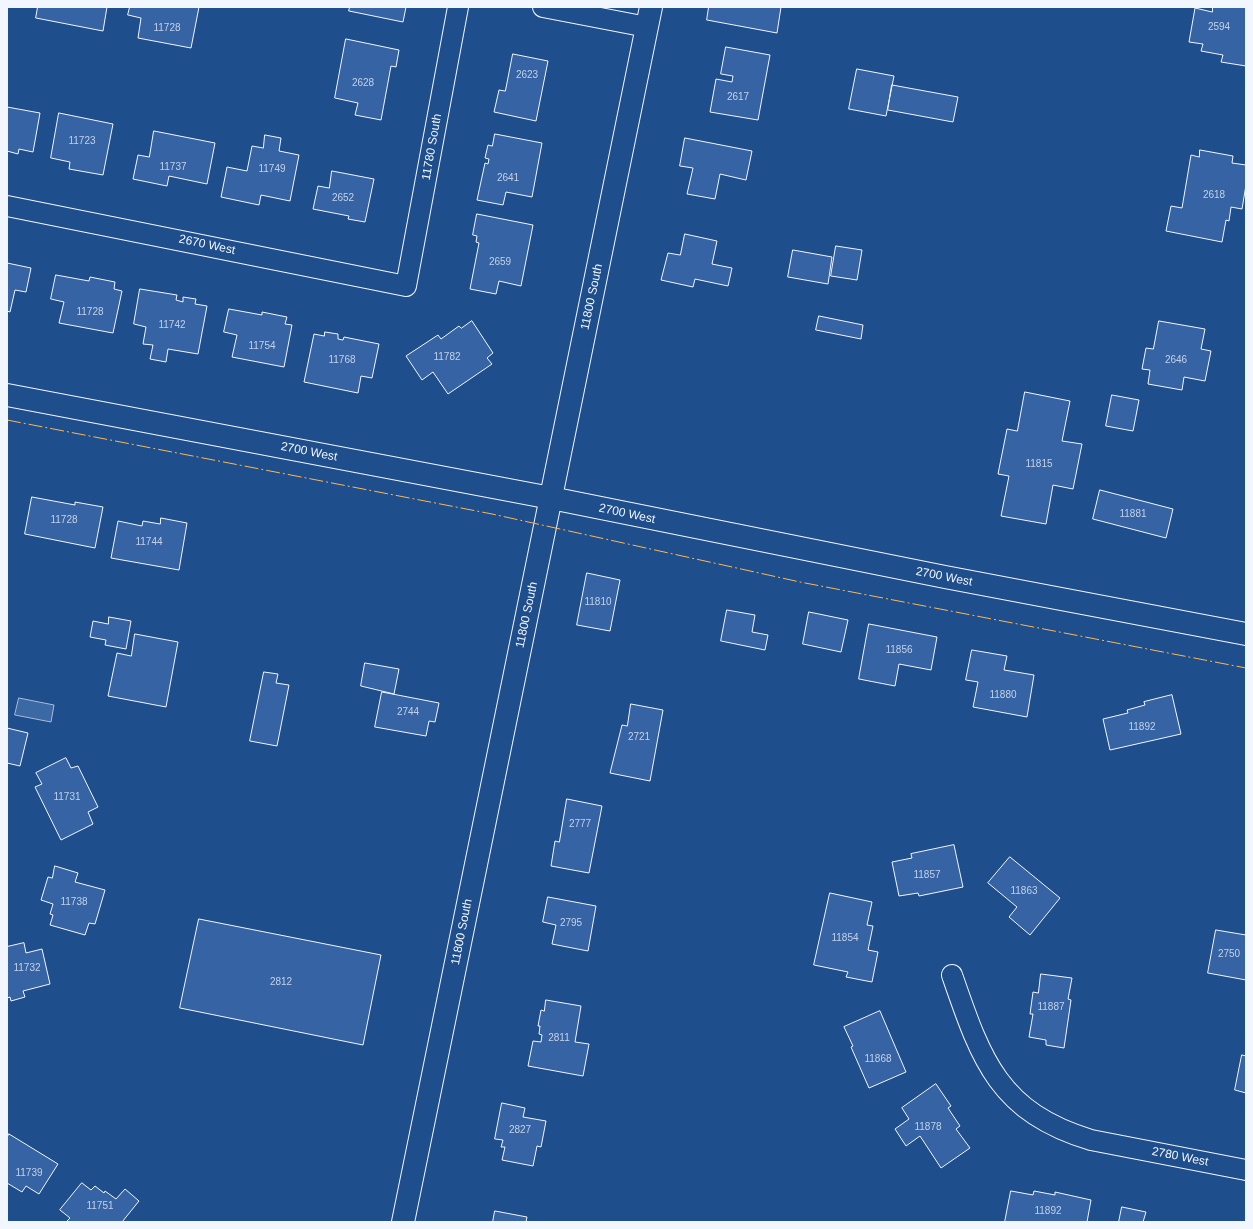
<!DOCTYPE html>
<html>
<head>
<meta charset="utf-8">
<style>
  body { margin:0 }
  #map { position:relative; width:1253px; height:1229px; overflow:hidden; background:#1f4e8c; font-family:Helvetica,sans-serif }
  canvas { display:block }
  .frame { position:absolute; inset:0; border:8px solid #f2f6ff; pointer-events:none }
</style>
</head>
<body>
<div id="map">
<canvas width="1253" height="1229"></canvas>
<div class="frame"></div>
</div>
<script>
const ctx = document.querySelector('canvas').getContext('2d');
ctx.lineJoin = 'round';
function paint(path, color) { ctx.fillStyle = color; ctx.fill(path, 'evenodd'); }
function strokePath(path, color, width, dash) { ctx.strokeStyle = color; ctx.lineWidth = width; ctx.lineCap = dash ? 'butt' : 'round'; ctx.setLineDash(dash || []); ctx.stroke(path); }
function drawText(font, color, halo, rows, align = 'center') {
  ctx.font = font + ' Helvetica,sans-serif'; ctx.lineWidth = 3; ctx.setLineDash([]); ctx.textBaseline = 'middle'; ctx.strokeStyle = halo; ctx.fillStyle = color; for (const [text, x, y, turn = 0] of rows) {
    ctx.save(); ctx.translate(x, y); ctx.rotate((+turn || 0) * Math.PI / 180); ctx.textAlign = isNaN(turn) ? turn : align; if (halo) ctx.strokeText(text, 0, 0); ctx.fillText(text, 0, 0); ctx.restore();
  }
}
const water = new Path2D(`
  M 19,698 L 54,705 L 51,722 L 15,715 Z`);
paint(water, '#3b69a3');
strokePath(water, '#a8bbd7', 1);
const building = new Path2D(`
  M 38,7 L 107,7 L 103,31 L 36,18 Z
  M 130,7 L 199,7 L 191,48 L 138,38 L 141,18 L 128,15 Z
  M 350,7 L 406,7 L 403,22 L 349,11 Z
  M 709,7 L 781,7 L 777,33 L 707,20 Z
  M 1213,7 L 1246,7 L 1246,66 L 1221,62 L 1223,55 L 1201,51 L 1203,44 L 1189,42 L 1195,8 L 1212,12 Z
  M 346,39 L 399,50 L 396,67 L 391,66 L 381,120 L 355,115 L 358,103 L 335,98 Z
  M 726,47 L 770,55 L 758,120 L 710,112 L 716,79 L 732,82 L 733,76 L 721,74 Z
  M 513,54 L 548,61 L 536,121 L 494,112 L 499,90 L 505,91 Z
  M 857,69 L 894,76 L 886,116 L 849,109 Z
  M 892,85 L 958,97 L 953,122 L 888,110 Z
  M 7,107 L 40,113 L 33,152 L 19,149 L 18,154 L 7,151 Z
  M 59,113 L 113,124 L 103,175 L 69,169 L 70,162 L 51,158 Z
  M 154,131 L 215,143 L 207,184 L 169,176 L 167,186 L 133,179 L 138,155 L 149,157 Z
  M 495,134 L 542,143 L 532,197 L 506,192 L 503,205 L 477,200 L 485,163 L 488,164 L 489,159 L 485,158 L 488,145 L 492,146 Z
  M 265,135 L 281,138 L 279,151 L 299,155 L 290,201 L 261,195 L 259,205 L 221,197 L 227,167 L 247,171 L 252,146 L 263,148 Z
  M 685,138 L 752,151 L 746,180 L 720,174 L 715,199 L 687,194 L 693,168 L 680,166 Z
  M 1200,150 L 1233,156 L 1232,163 L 1246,165 L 1246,185 L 1242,209 L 1231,207 L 1229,221 L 1226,220 L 1222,242 L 1166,231 L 1171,206 L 1182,208 L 1191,155 L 1199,157 Z
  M 332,171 L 374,179 L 365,222 L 348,219 L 349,216 L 313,209 L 318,186 L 329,188 Z
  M 477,214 L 533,225 L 521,286 L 499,281 L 496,294 L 470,289 L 479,243 L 476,242 L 477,236 L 473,235 Z
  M 685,234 L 717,241 L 712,264 L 732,268 L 728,286 L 695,279 L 693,287 L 661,280 L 668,253 L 680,255 Z
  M 836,246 L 862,250 L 857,280 L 831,276 Z
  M 793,250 L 832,257 L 828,284 L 788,277 Z
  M 7,263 L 31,268 L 26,292 L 15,290 L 10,312 L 7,311 Z
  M 56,275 L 89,281 L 90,277 L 115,282 L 114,289 L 122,291 L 113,333 L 59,323 L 64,302 L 51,299 Z
  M 140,289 L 177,295 L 176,300 L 183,302 L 183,297 L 196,299 L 195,304 L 207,306 L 198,354 L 168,349 L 166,362 L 150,359 L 153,345 L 143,344 L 146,327 L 134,324 Z
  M 229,309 L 262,315 L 262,312 L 287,317 L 285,324 L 292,325 L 284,367 L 232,357 L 237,335 L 224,332 Z
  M 819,316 L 863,325 L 861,339 L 816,330 Z
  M 472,321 L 493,353 L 487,358 L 492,364 L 448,394 L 433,372 L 422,380 L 406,356 L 438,335 L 441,339 L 459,326 L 461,328 Z
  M 1159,321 L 1205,329 L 1201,349 L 1211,351 L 1205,381 L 1184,377 L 1182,390 L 1148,384 L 1150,370 L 1142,369 L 1146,348 L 1153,349 Z
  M 325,332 L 338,334 L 338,339 L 343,340 L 344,337 L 379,344 L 372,378 L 361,376 L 358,393 L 304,382 L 314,334 L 324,336 Z
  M 1025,392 L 1070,401 L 1062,441 L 1082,444 L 1073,489 L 1053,485 L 1046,524 L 1001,516 L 1009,476 L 998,474 L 1007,429 L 1017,431 Z
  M 1112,395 L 1139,400 L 1133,431 L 1106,426 Z
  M 1100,490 L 1173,509 L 1166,538 L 1093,519 Z
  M 32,497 L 75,505 L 75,502 L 103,507 L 95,548 L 25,534 Z
  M 161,518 L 187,523 L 179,570 L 111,558 L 118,521 L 142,526 L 143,521 L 160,524 Z
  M 587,573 L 620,580 L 610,631 L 577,625 Z
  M 727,610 L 755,615 L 752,632 L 768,635 L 765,650 L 721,641 Z
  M 809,612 L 848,620 L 841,652 L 803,644 Z
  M 109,617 L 131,621 L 126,649 L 105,645 L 106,640 L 90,637 L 93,621 L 108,624 Z
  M 869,624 L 937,637 L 931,670 L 899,664 L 895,686 L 859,679 Z
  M 135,634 L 178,642 L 166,707 L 108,696 L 117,653 L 131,656 Z
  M 972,650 L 1007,656 L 1004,670 L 1034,675 L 1027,717 L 973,707 L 978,682 L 966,680 Z
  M 365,663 L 399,669 L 394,694 L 361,686 Z
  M 264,672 L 278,674 L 276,683 L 289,685 L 277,746 L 250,741 Z
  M 382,692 L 439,703 L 435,722 L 429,721 L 426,736 L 375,727 Z
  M 1172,695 L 1181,734 L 1110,750 L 1103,719 L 1128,713 L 1127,710 L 1145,705 L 1144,702 Z
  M 631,704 L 663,710 L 650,781 L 610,773 L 622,725 L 627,726 Z
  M 7,728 L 28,733 L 20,766 L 7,763 Z
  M 66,758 L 71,768 L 78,766 L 98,807 L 88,812 L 93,824 L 61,840 L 35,787 L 42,784 L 36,773 Z
  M 567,799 L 602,806 L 589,873 L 551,866 L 555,841 L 559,842 Z
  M 954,845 L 963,887 L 919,896 L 918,893 L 899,896 L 892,862 L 912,858 L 911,854 Z
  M 1010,857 L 1060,898 L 1030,935 L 1009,917 L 1017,907 L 988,883 Z
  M 55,866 L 78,873 L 75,882 L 105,890 L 95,924 L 89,923 L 85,935 L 50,925 L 53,915 L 50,914 L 53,904 L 41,900 L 48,877 L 52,878 Z
  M 830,893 L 872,902 L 867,925 L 873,926 L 868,950 L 878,952 L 872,982 L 846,977 L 848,972 L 814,965 Z
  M 548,897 L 596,906 L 588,951 L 552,944 L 556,925 L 543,922 Z
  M 199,919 L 381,955 L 363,1045 L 180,1008 Z
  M 1216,930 L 1246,935 L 1246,980 L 1208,973 Z
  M 24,943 L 26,953 L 42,949 L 50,984 L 23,991 L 25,997 L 11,1001 L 10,997 L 7,998 L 7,947 Z
  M 1041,974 L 1072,978 L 1068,999 L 1071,1000 L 1064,1048 L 1046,1045 L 1046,1040 L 1029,1037 L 1033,1014 L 1030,1014 L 1033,992 L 1038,993 Z
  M 546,1000 L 581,1006 L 575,1042 L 589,1044 L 583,1076 L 528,1066 L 533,1041 L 541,1042 L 542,1035 L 539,1034 L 540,1026 L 538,1026 L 541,1010 L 544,1011 Z
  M 880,1011 L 906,1072 L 869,1088 L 851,1047 L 853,1046 L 844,1027 Z
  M 1242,1055 L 1246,1056 L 1246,1093 L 1235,1090 Z
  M 936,1084 L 951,1106 L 948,1108 L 960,1126 L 956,1129 L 970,1148 L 941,1168 L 920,1136 L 906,1146 L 895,1129 L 909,1119 L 902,1108 Z
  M 502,1103 L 525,1108 L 523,1117 L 546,1121 L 541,1147 L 537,1146 L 533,1166 L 502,1160 L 505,1147 L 501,1147 L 503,1140 L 495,1139 Z
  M 9,1134 L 58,1164 L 39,1194 L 26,1186 L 22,1192 L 7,1183 L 7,1138 Z
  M 82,1183 L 91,1190 L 95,1186 L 104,1193 L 105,1191 L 116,1199 L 125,1189 L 139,1201 L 122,1222 L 66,1222 L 70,1218 L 60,1210 Z
  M 1011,1191 L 1033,1195 L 1034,1191 L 1055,1195 L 1055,1192 L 1091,1200 L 1087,1222 L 1005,1222 Z
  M 1122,1207 L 1146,1212 L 1143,1222 L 1119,1222 Z
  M 495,1211 L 527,1217 L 526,1222 L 493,1222 Z`);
paint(building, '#3563a3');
strokePath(building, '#f2f6ff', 1);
const street = new Path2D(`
  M 543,7 L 647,27
  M 7,206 L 406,286 L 458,7
  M 952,975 C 981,1059 998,1112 1091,1140 L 1246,1170`);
const secondary = new Path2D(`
  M 7,395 L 551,498 L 945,577 L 1246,634
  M 403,1222 L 651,7`);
strokePath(street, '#f2f6ff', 22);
strokePath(secondary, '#f2f6ff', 24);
strokePath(street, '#1f4e8c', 20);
strokePath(secondary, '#1f4e8c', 22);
strokePath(new Path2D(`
  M 7,420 L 492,514 L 800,582 L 1246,668`), '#ffb74d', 1, [14, 3, 2, 3]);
drawText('10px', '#c3d1e8', null, [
  ["2594",1219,27],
  ["11728",167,28],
  ["2623",527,75],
  ["2628",363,83],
  ["2617",738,97],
  ["11723",82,141],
  ["11737",173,167],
  ["11749",272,169],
  ["2641",508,178],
  ["2618",1214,195],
  ["2652",343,198],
  ["2659",500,262],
  ["11728",90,312],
  ["11742",172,325],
  ["11754",262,346],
  ["11782",447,357],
  ["11768",342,360],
  ["2646",1176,360],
  ["11815",1039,464],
  ["11881",1133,514],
  ["11728",64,520],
  ["11744",149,542],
  ["11810",598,602],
  ["11856",899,650],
  ["11880",1003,695],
  ["2744",408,712],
  ["11892",1142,727],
  ["2721",639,737],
  ["11731",67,797],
  ["2777",580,824],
  ["11857",927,875],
  ["11863",1024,891],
  ["11738",74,902],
  ["2795",571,923],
  ["11854",845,938],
  ["2750",1229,954],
  ["11732",27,968],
  ["2812",281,982],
  ["11887",1051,1007],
  ["2811",559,1038],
  ["11868",878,1059],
  ["11878",928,1127],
  ["2827",520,1130],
  ["11739",29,1173],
  ["11751",100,1206],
  ["11892",1048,1211]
]);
drawText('12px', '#f2f6ff', '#1f4e8c', [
  ["11780 South",432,147,-80],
  ["2670 West",207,245,12],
  ["11800 South",592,297,-78],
  ["2700 West",309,452,11],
  ["2700 West",627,514,12],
  ["2700 West",944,577,11],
  ["11800 South",527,615,-78],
  ["11800 South",462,932,-79],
  ["2780 West",1180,1157,11]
]);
</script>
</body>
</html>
